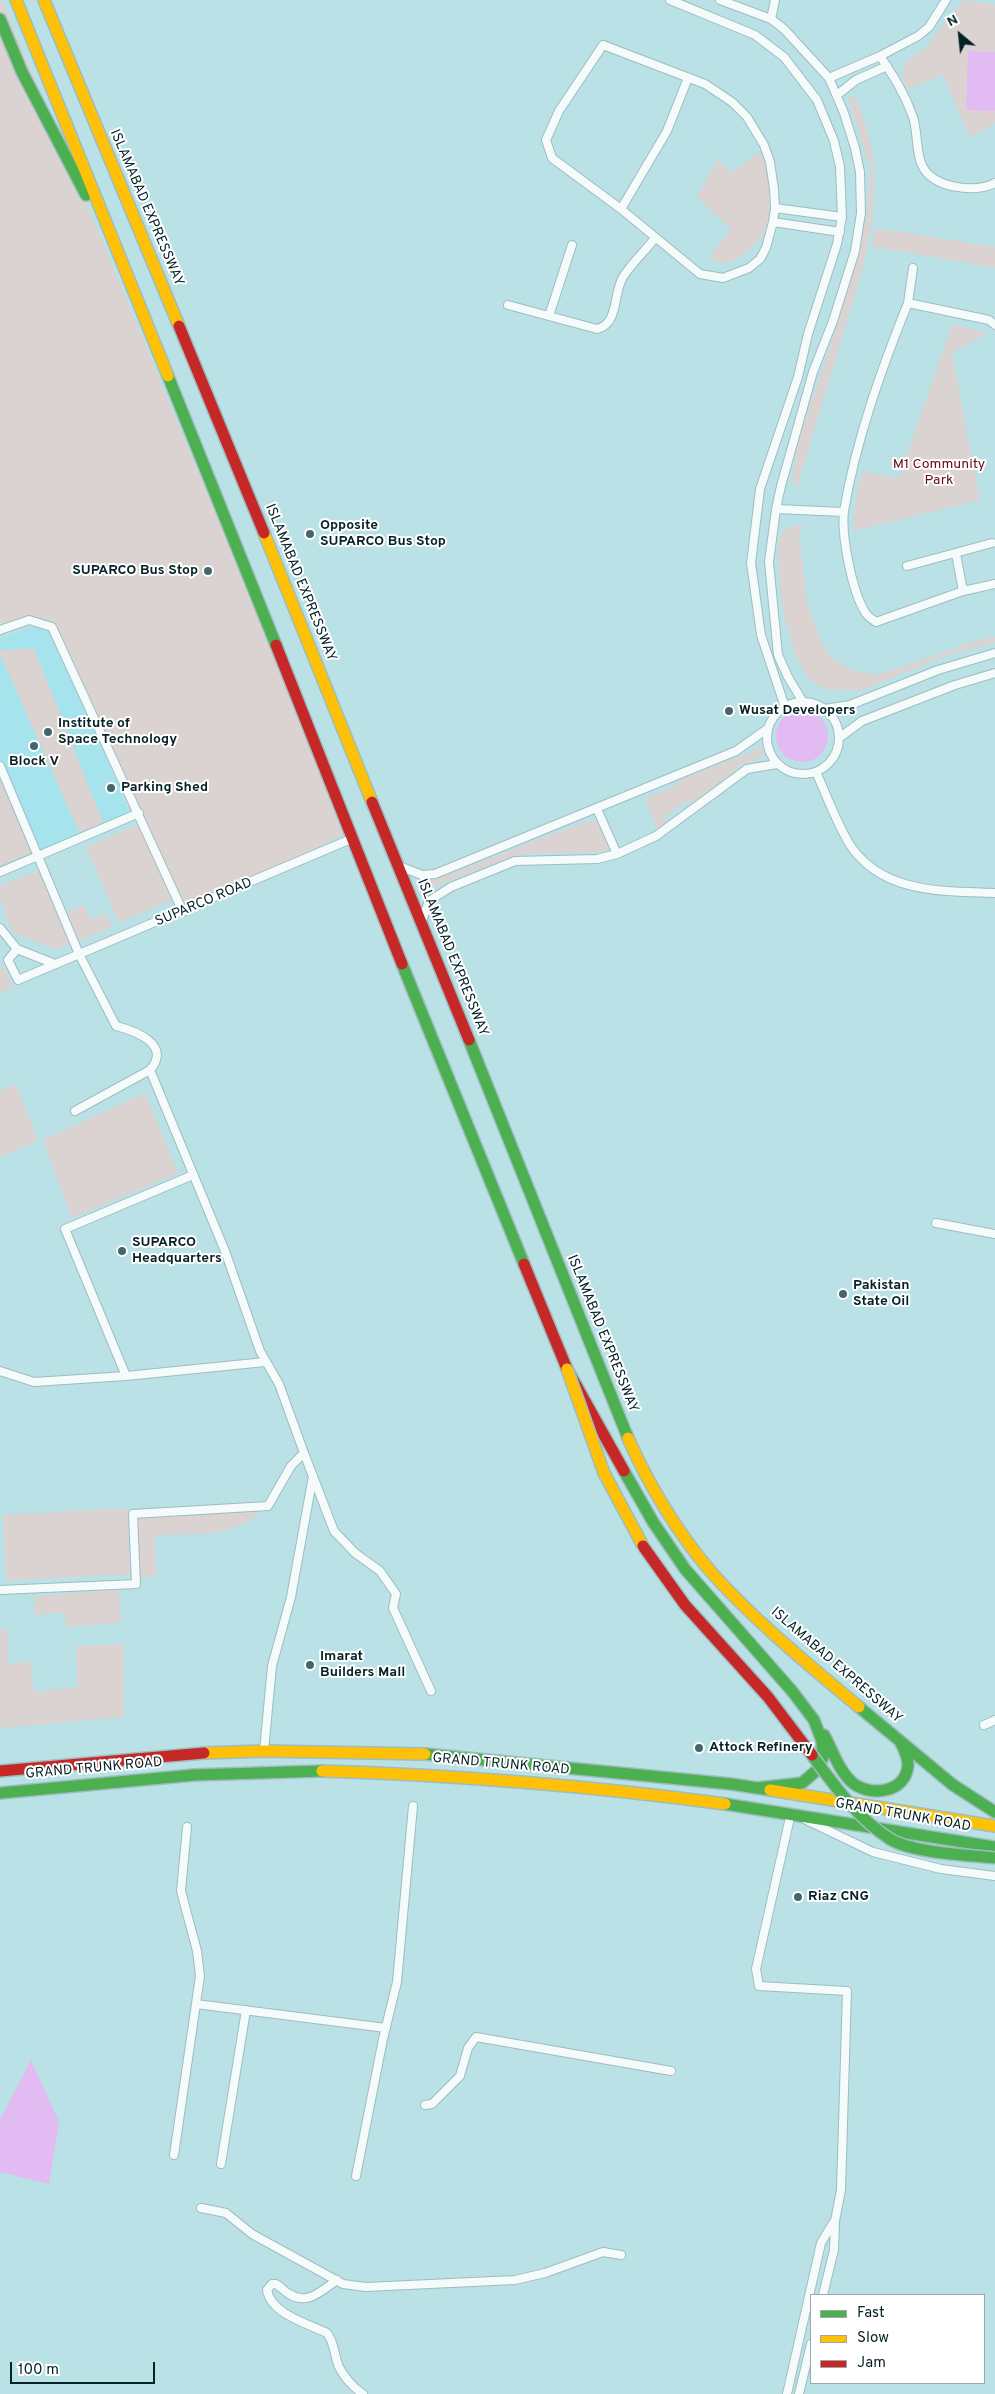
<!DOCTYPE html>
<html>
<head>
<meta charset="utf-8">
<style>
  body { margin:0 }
  #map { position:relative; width:995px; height:2394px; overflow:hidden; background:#bae1e6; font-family:Overpass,sans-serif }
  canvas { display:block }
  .legend { position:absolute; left:810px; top:2294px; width:175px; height:90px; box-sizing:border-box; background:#fff; border:1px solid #9ba7a9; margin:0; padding:6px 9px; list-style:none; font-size:15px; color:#052327 }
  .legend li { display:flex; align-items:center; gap:10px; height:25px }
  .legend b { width:25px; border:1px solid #9ba7a9 }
  .north { position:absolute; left:935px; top:10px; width:50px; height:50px; -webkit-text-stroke:4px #fff; paint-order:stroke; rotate:332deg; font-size:14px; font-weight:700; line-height:20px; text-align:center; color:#052327 }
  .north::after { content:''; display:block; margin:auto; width:18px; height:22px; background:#052327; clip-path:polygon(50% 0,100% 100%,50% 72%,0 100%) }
  .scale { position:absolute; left:10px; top:2362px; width:145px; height:22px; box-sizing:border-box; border:2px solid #052327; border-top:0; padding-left:6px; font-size:15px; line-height:18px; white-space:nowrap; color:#052327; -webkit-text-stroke:4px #fff; paint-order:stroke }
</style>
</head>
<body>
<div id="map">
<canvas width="995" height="2394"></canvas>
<ul class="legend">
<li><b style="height:6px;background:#4caf50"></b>Fast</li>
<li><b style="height:6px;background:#ffc107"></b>Slow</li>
<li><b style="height:6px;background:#c62828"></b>Jam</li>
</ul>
<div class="north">N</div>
<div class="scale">100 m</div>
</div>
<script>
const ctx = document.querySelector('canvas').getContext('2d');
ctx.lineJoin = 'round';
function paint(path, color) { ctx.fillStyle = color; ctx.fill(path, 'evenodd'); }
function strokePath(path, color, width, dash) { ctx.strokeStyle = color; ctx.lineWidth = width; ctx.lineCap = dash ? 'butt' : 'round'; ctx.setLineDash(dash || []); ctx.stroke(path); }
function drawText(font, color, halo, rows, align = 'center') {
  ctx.font = font + ' Overpass,sans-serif'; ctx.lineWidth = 4; ctx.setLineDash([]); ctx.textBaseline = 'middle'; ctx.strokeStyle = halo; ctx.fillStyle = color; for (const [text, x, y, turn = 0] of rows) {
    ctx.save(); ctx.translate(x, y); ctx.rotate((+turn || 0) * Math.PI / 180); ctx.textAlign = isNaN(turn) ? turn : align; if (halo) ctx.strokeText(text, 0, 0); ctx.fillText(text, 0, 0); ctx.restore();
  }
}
paint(new Path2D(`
  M 35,626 L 44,628 L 52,636 L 66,661 L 130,814 L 0,869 L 0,639 Z`), '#a5e4ec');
paint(new Path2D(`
  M 0,0 L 2,0 L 348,832 L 183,912 L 52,621 L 27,615 L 0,625 Z
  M 963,0 L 995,5 L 995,123 L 970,138 L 943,75 L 907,89 L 902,76 L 905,62 L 928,47 L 934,36 Z
  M 848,97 L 855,97 C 893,178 867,257 842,338 C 828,385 813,432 799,480 L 802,487 L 792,484 L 797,445 L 842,310 L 866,220 L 871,171 Z
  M 760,151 C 771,174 774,208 764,231 C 758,247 740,257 726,264 L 709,258 L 731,229 L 697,197 L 718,159 L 731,173 Z
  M 875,228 L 995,247 L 995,268 L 872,246 Z
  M 952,324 L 987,333 L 952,353 L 980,500 L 853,531 L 856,495 L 863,471 L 899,478 Z
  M 803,523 L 799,537 L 807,603 L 820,639 L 830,657 L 852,670 L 877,675 L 982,639 L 995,637 L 995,643 L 944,656 L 862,690 L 828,690 L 809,680 L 796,656 L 784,616 L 780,588 L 778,543 L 784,530 Z
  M 34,648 L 104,825 L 79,832 L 0,654 L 0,650 Z
  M 759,746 L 764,756 L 741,765 L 694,802 L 687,801 L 664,817 L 668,824 L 657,829 L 645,798 L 675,786 L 682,779 L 752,752 Z
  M 0,778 L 32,852 L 0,866 Z
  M 592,820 L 597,821 L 609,848 L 604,852 L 520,854 L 442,883 L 427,891 L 420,889 L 424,882 C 481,866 535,838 592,820 Z
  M 139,824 L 172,900 L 119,923 L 86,847 Z
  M 40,870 L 70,943 L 55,949 L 12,932 L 0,898 L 0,885 Z
  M 84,905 L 90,920 L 106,913 L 112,927 L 79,941 L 67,912 Z
  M 4,967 L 13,988 L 0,993 L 0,969 Z
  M 16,1084 L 38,1141 L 0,1157 L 0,1091 Z
  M 145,1093 L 178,1173 L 72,1218 L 43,1140 Z
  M 127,1508 L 130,1574 L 6,1581 L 3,1515 Z
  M 262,1509 C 235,1540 193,1533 155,1535 L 156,1576 L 139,1577 L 137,1517 Z
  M 119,1590 L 121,1622 L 66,1627 L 65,1612 L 34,1615 L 35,1596 Z
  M 0,1629 L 8,1630 L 8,1664 L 30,1661 L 34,1692 L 78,1687 L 76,1646 L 124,1644 L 124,1717 L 0,1728 Z`), '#dbd3d2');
paint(new Path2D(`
  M 968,51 L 995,52 L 995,111 L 966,110 Z
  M776 736a26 26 0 1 1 52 0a26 26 0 1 1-52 0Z
  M 31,2060 L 59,2122 L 49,2184 L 0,2172 L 0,2120 Z`), '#e2bbf2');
const street = new Path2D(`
  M 670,0 L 755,35 L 784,57 L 817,100 L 834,141 L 840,167 L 842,217 L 837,244 L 808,334 L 798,377 L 760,489 L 751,563 L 761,635 L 785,707
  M 720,0 L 771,19 L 784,29 L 829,78 L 844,113 L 855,148 L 860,172 L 861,213 L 855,251 L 833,321 L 813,372 L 781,486 L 776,509 L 769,562 L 778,655 L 788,677 L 803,702
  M 946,0 L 929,27 L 918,36 L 880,56 C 894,77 904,92 913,117 C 919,134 914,162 929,175 C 944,189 978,192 995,183
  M 771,19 L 775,0
  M 603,45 L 705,84 L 732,102 L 747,117 L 764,145 L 770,162 L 774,189 L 775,208 L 773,222 L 766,248 L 760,259 L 749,268 L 723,278 L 700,274 L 621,209 L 552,158 L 546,140 L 559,111 Z
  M 829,78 L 880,56
  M 837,95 L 856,80 L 887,66
  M 775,208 L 842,217
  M 621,209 L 667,131 L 688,78
  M 773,222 L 840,232
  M 908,303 L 913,268
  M 508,305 L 597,329 C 619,324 613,293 623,277 C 632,263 645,251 655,238
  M 549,316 L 572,245
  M 995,325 L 989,320 L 908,303 C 881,370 856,440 844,511 C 841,535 852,591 865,612 C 867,616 872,619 876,622 L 963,591 L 995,584
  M 776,509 L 844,512
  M 956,554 L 963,591
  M 907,566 L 992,543
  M 0,630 L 29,620 L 52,627 L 183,912
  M767 738a36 36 0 1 1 72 0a36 36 0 1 1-72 0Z
  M 825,709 L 850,705 L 938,670 L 995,653
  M 839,738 L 862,721 L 955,685 L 995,673
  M 0,766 L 79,954 L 116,1026 C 136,1031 172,1045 150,1070 L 75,1111
  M 816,772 C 827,796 836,822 850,845 C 883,894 942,891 995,893
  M 597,809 L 617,854
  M 399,866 L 422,875 L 435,874 L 736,751 L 767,729
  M 0,872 L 139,813
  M 422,921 L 429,901 L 451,887 L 515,861 L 597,859 L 617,854 L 656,836 L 747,769 L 777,764
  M 0,928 L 17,949
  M 55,964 L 17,949 L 8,960 L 18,980 C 129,934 240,887 351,839
  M 193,1175 L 65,1229 L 126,1376 L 265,1362
  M 936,1223 L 995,1234
  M 0,1371 L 34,1382 L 126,1376
  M 304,1453 L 334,1531 L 355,1553 L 380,1571 L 396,1594 L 393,1608 L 431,1691
  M 0,1590 L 136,1584 L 133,1514 L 268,1506 L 291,1466 L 304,1453 L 279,1384 L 260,1351 L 225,1251 L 150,1070
  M 984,1725 L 995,1720
  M 264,1751 L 272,1666 L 291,1597 L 313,1476
  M 791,1813 L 756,1969 L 759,1986 L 847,1991 L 841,2190 L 835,2221 L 834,2250 L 823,2295
  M 806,1820 L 873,1852 L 941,1869 L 995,1876
  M 196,2004 L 386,2028
  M 425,2105 L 432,2104 L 460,2076 L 468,2048 L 476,2037 L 671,2071
  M 174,2155 L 200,1976 L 197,1951 L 181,1891 L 187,1827
  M 221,2164 L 246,2010
  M 356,2176 L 383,2039 L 397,1982 L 413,1806
  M 201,2208 L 226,2213 L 252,2234 L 343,2284 L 366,2287 L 515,2280 L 545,2273 L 603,2252 L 621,2255
  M 337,2280 C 322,2290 308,2306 289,2294 C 284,2291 281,2287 276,2284 L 272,2284 L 267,2290 C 271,2314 308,2324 327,2333 C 335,2343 334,2356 339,2367 C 345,2379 353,2387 363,2394
  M 787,2394 L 821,2243 L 833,2223
  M 799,2394 L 811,2344`);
const fast = new Path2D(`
  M 0,19 L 22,72 L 86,195
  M 168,376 L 276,645
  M 402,964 L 524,1264
  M 469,1040 L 628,1438
  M 624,1471 L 653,1522 L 685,1569 L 792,1691 L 814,1720 L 822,1741 L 823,1757 L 816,1771 L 802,1783 L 757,1788
  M 859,1707 L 953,1785 L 995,1812
  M 824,1735 C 833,1751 839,1772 854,1784 C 873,1797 906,1792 908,1765 C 908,1757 904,1749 901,1743
  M 425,1754 L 731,1784 L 770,1790
  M 0,1793 L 194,1775 L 322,1771
  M 725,1804 L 995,1847`);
const slow = new Path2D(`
  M 16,0 L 168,376
  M 44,0 L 179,326
  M 264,533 L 372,802
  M 628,1438 C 648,1484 679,1535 712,1573 C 756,1622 809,1665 859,1707
  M 204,1753 L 264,1751 L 425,1754
  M 322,1771 C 457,1775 591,1786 725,1804
  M 770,1790 L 995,1826`);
const jam = new Path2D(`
  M 179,326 L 264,533
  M 276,645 L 402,964
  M 372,802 L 469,1040
  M 524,1264 L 567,1369 L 624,1471
  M 0,1771 L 204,1753`);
strokePath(street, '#9dbdc0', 10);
strokePath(fast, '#9dbdc0', 14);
strokePath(slow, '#9dbdc0', 14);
strokePath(jam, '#9dbdc0', 14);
strokePath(street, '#f5fafb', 8);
strokePath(fast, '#4caf50', 11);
strokePath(slow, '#ffc107', 11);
strokePath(jam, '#c62828', 11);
const fastBridge = new Path2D(`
  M 812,1755 C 834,1785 858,1819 890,1839 C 912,1853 968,1855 995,1858`);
const slowBridge = new Path2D(`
  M 567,1369 L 604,1473 L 643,1546`);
const jamBridge = new Path2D(`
  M 643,1546 L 685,1605 L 768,1697 L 812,1755`);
strokePath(fastBridge, '#9dbdc0', 14, []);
strokePath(slowBridge, '#9dbdc0', 14, []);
strokePath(jamBridge, '#9dbdc0', 14, []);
strokePath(fastBridge, '#4caf50', 11);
strokePath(slowBridge, '#ffc107', 11);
strokePath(jamBridge, '#c62828', 11);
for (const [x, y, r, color] of [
  [310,534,5,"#44666a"],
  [208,571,5,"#44666a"],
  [729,711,5,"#44666a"],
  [48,732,5,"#44666a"],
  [34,746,5,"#44666a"],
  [111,788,5,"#44666a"],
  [122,1251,5,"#44666a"],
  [843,1294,5,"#44666a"],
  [310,1665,5,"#44666a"],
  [699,1748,5,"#44666a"],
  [798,1897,5,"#44666a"]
]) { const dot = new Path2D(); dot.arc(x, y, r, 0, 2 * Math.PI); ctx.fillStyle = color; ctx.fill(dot); strokePath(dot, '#fff', 2); }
drawText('14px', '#052327', '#fff', [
  ["ISLAMABAD EXPRESSWAY",146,208,67],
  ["ISLAMABAD EXPRESSWAY",300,583,68],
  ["SUPARCO ROAD",204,903,-23],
  ["ISLAMABAD EXPRESSWAY",452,958,68],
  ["ISLAMABAD EXPRESSWAY",602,1334,68],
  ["ISLAMABAD EXPRESSWAY",836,1666,41],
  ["GRAND TRUNK ROAD",501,1765,5],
  ["GRAND TRUNK ROAD",94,1769,-5],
  ["GRAND TRUNK ROAD",903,1816,10]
]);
drawText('14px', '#6a0910', '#fff', [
  ["M1 Community",939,465],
  ["Park",939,481]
]);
drawText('bold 14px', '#052327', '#fff', [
  ["Opposite",320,526],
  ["SUPARCO Bus Stop",320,542],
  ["SUPARCO Bus Stop",198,571,"right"],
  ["Wusat Developers",739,711],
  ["Institute of",58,724],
  ["Space Technology",58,740],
  ["Block V",34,762,"center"],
  ["Parking Shed",121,788],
  ["SUPARCO",132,1243],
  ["Headquarters",132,1259],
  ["Pakistan",853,1286],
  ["State Oil",853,1302],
  ["Imarat",320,1657],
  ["Builders Mall",320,1673],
  ["Attock Refinery",709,1748],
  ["Riaz CNG",808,1897]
], 'left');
</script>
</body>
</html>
